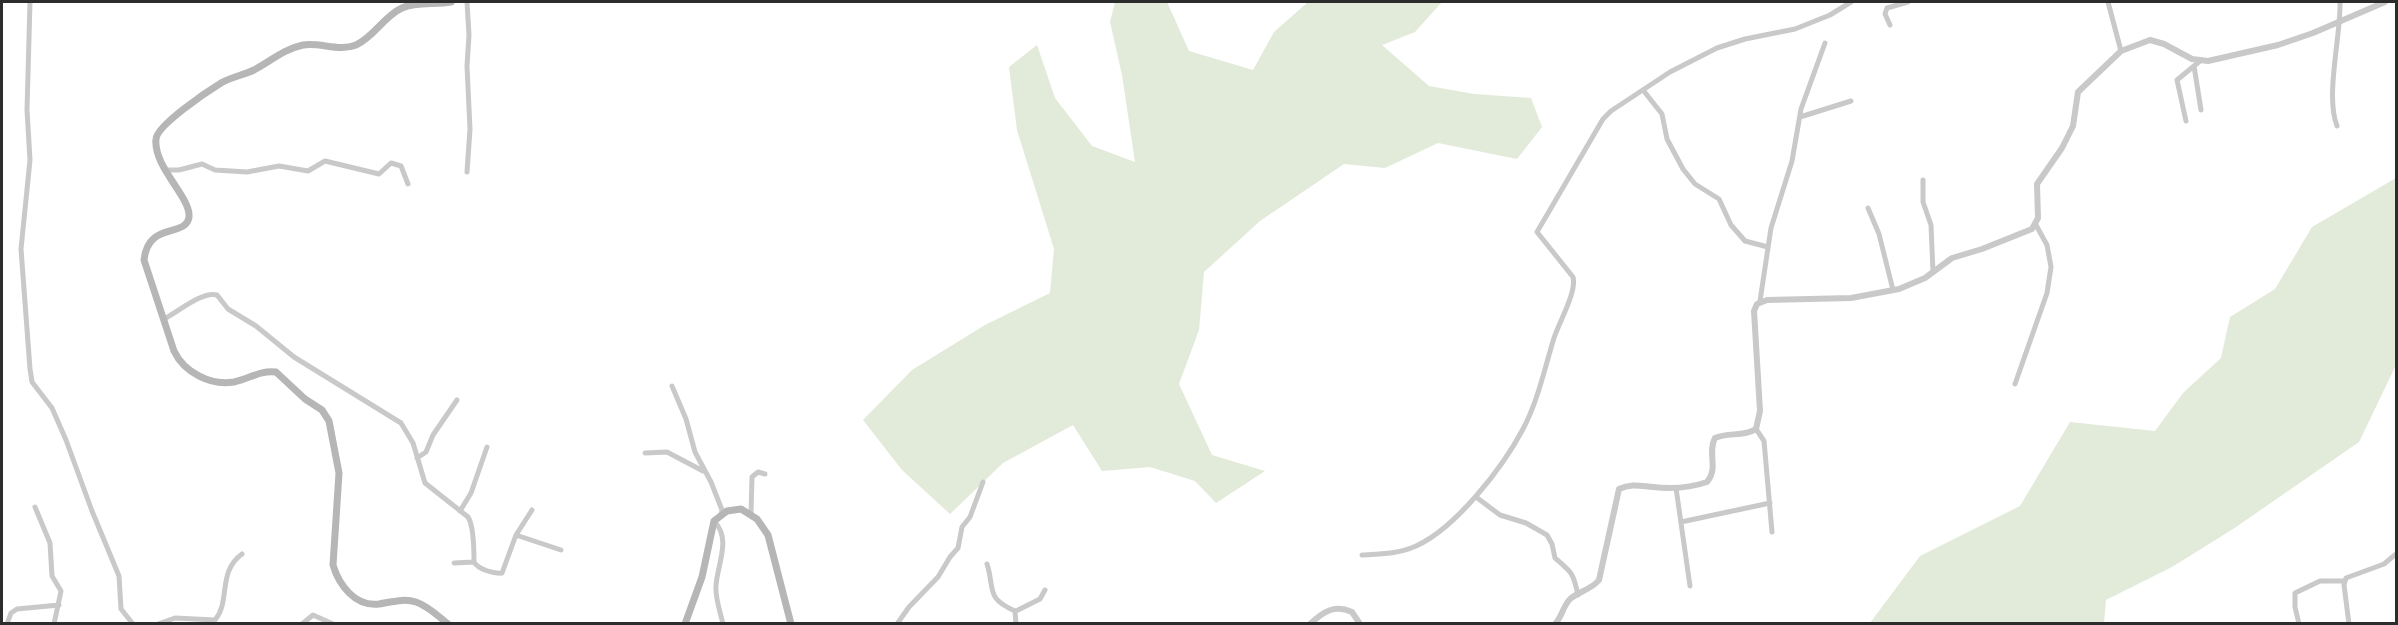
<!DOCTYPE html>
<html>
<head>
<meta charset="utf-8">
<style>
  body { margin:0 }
  #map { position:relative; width:2398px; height:625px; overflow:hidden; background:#fff; font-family:"Noto Sans",sans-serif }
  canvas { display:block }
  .frame { position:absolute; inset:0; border:3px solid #2c2c2c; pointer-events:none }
</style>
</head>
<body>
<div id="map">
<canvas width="2398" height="625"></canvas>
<div class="frame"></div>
</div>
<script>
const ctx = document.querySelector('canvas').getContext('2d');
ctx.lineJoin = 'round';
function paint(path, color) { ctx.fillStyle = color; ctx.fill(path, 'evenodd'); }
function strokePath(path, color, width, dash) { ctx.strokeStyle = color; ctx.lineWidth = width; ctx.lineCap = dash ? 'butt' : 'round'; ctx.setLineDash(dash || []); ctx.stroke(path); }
paint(new Path2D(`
  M 1115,2 L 1167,2 L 1189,51 L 1253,70 L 1274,32 L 1308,2 L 1442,2 L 1415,32 L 1382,45 L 1429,86 L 1474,94 L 1531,98 L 1542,127 L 1517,159 L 1438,143 L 1385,168 L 1344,164 L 1260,221 L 1204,272 L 1199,330 L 1179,384 L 1212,455 L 1265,471 L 1216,503 L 1195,481 L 1150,467 L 1102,471 L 1073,425 L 1003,463 L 950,514 L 902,470 L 863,420 L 912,370 L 985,325 L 1050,293 L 1054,249 L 1017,130 L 1009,67 L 1037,45 L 1055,98 L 1092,146 L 1135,162 L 1122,75 L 1110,22 Z
  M 2396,178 L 2396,365 L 2359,442 L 2233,529 L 2172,567 L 2106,600 L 2104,623 L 1870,623 L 1920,556 L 2020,506 L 2070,422 L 2155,431 L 2183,393 L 2221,358 L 2230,317 L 2275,289 L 2312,227 Z`), '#e2ead9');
strokePath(new Path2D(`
  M 30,2 L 27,110 L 30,160 L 21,249 L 30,369 L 32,382 L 52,408 L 66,440 L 92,511 L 119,576 L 121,609 L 133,624
  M 2108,2 L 2121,51
  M 1890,25 L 1885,14 L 1887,8 L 1908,2
  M 2194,66 L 2201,110
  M 1643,90 L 1662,114 L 1667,139 L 1683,169 L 1695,184 L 1719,199 L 1731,225 L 1745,241 L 1768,247
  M 1800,117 L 1851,101
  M 2186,121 L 2177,80 L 2200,61
  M 2337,126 C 2325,96 2341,36 2340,2
  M 165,170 L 179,170 L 202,164 L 215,170 L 247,172 L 279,166 L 308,171 L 325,161 L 379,174 L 391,163 L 401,166 L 408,184
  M 467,172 L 470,129 L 467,66 L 469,35 L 467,2
  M 1923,180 L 1923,202 L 1931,225 L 1933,272
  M 1868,208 L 1879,234 L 1893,290
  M 1760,301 L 1771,228 L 1792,161 L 1801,109 L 1825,43
  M 164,319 C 178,312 202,291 217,295 L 228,309 L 256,326 L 294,357 L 401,423 L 413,443 L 425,483 L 468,517 C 474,526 474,550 474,562 C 478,569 493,574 502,573 L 516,535 L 532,510
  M 2015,384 L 2047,293 L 2051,267 L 2047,245 L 2036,225
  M 672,386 L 686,419 L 695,452 L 711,482 L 722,510 L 721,515
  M 1756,429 L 1764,441 L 1772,532
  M 645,453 L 667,452 L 703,471
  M 417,458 L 426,452 L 433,435 L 457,400
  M 1676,488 L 1690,586
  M 1476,497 L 1500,515 L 1526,523 L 1547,535 L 1552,544 L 1555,558 C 1572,573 1573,572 1578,595
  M 35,507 L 50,543 L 52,576 L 61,591 L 54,624
  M 460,511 L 471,493 L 487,447
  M 751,514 L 752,477 L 758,472 L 765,474
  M 714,521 C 732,539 717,565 716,586 C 715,598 720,611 723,624
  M 1681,522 L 1770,503
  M 516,535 L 561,550
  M 1362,555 C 1381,554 1398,554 1416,546 C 1456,528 1503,467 1523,429 C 1538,401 1545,367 1554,338 C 1559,322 1577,292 1573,277 L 1537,232 L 1603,119 L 1611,111 L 1670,72 L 1717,48 L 1745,39 L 1795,29 L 1830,15 L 1851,2
  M 454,563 L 474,562
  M 987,564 C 995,589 985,598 1015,611 L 1018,610 L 1040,599 L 1045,590
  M 1015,611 L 1016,624
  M 7,624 L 11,613 L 17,609 L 59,605
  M 158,624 L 175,618 L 215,620 C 231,601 217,572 242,554
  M 302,624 L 313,615 L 333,624
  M 897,624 L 909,607 L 938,577 L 950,557 L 958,548 L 962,527 L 970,517 L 983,482
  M 2299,624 L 2295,607 L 2295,593 L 2320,581 L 2345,581
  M 2349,624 L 2344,585 L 2346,578 L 2384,564 L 2396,554`), '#c9c9c9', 5);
strokePath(new Path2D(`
  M 1310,624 C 1323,612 1334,604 1352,612 L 1360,624
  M 1555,624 C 1562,617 1563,606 1570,599 C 1579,591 1591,590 1599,580 L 1619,489 C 1631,483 1641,486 1653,487 C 1671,489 1690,488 1707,482 C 1719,468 1707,453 1715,438 C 1728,432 1744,437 1756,429 L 1760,411 L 1754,311 L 1757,304 L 1767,300 L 1851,298 L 1899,289 L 1925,278 L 1952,258 L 1982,249 L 2032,229 L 2038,218 L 2037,184 L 2062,148 L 2073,126 L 2078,92 L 2121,51 L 2150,40 L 2164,44 L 2192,59 L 2208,61 L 2278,45 L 2313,33 L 2385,2`), '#c9c9c9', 6);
strokePath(new Path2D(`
  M 448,624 C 438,616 428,606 416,602 C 404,598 392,602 379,604 C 355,607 339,585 333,565 L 339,473 L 329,421 L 322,410 L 305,399 L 276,372 C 260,370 249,379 234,382 C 210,386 184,372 174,351 L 144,260 C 148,221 186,238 189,217 C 191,197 153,167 156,139 C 157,125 208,91 221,83 C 231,77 244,75 254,70 C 271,61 284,49 303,45 C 320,42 339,52 356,45 C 374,37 384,16 402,8 C 416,1 436,5 451,2
  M 685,624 L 702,577 L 714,521 L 727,511 L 741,509 L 757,519 L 768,535 L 791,624`), '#b6b6b6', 7);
</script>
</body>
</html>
